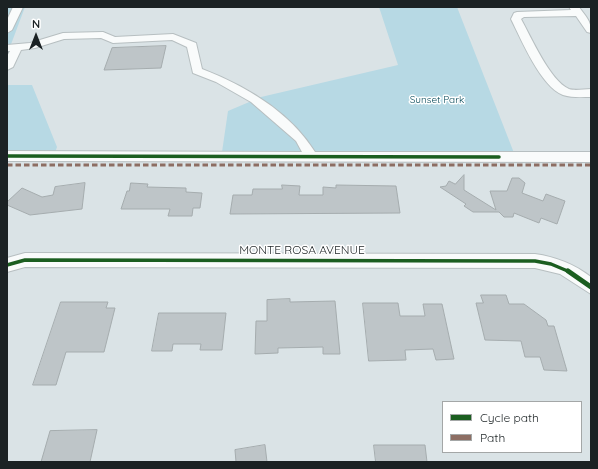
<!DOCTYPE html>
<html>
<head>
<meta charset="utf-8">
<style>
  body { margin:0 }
  #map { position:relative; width:598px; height:469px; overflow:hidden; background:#dae3e6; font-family:Quicksand,sans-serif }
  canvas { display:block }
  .frame { position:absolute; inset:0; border:8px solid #1b2224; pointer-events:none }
  .legend { position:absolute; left:442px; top:401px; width:140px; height:52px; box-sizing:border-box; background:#fff; border:1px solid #a4a7a7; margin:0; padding:5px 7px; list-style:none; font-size:12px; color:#1b2224 }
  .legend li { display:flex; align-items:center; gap:8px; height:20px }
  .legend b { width:20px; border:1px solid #a4a7a7 }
  .north { position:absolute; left:16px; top:16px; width:40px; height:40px; -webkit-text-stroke:3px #fff; paint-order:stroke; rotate:0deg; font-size:11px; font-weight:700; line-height:16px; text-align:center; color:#1b2224 }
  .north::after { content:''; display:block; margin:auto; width:14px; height:18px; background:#1b2224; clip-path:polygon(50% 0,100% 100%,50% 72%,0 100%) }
</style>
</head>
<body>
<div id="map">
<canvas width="598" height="469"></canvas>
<div class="frame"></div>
<ul class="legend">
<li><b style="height:5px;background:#1b5e20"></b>Cycle path</li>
<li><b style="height:5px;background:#8d6e63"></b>Path</li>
</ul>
<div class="north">N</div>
</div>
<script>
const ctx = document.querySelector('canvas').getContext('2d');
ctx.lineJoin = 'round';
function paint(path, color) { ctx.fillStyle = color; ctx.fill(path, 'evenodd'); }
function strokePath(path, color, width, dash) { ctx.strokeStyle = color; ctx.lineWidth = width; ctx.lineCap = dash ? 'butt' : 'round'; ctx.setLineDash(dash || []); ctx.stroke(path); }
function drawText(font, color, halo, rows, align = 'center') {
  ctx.font = font + ' Quicksand,sans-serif'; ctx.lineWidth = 3; ctx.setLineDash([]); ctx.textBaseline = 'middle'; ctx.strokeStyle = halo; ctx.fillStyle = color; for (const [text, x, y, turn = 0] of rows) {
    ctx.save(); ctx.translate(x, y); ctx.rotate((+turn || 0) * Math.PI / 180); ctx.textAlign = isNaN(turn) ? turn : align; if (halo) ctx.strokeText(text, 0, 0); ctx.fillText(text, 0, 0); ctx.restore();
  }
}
paint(new Path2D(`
  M 7,7 L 25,7 L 7,55 Z
  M 379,7 L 457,7 L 514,153 L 222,152 L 228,111 L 261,97 L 398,65 Z
  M 7,85 L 32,85 L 57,147 L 52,162 L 7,162 Z`), '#b7d9e4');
const building = new Path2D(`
  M 166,46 L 161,68 L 104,70 L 112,48 Z
  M 464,175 L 464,190 L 496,210 L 490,191 L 507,191 L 512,178 L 519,178 L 525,183 L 522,193 L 543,201 L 546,194 L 565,201 L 557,224 L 541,218 L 539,223 L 514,213 L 513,217 L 504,217 L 499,212 L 473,212 L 464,206 L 466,204 L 440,187 L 446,186 L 449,181 L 455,184 Z
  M 85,183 L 82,209 L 30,215 L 7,205 L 7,202 L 22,188 L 42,197 L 53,195 L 55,187 Z
  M 131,183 L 148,184 L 147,187 L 186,188 L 186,192 L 202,193 L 200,208 L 193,208 L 192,216 L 168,216 L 170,209 L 121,209 L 127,191 L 129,191 Z
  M 282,185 L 300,186 L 299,195 L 323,195 L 323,187 L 336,188 L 336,185 L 396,186 L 400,213 L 230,214 L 233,195 L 252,195 L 253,189 L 282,189 Z
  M 481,295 L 506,295 L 509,304 L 524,304 L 546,320 L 548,326 L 554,326 L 567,371 L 544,370 L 540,357 L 525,357 L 521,341 L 485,340 L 476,303 L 483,303 Z
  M 290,299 L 290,302 L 335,301 L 340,354 L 323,354 L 323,347 L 278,348 L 278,353 L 255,354 L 256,321 L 267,321 L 267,300 Z
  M 61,302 L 108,302 L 106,308 L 115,308 L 104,352 L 66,352 L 56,385 L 33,385 Z
  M 363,303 L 398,303 L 400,316 L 425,316 L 423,304 L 442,304 L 454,359 L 436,360 L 433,349 L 405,350 L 406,360 L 369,361 Z
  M 159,313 L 226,313 L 222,350 L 200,350 L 201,344 L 173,344 L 172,351 L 152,351 Z
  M 97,430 L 90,462 L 41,462 L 50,431 Z
  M 265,445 L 267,462 L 236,462 L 235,450 Z
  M 374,445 L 425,445 L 427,462 L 376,462 Z`);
paint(building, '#bec5c8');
strokePath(building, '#a5acae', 1);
const minor = new Path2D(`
  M 13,7 L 23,7 L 12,30 L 7,33 L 7,20 Z
  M 569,7 L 579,7 C 586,17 591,20 591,33 L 587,32 L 576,16 L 524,17 L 521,19 C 531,37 550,81 569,89 C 575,91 584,89 591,89 L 591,97 C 582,97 572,98 563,95 C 541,87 521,39 511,19 L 514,13 L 517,12 L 571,10 Z
  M 103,32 L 115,37 L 173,34 L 196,43 L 202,69 C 246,86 290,112 315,152 L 591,152 L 591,162 L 7,161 L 7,151 L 302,152 L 296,141 L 251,102 L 216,82 L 193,73 L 187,47 L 172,40 L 113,43 L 101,38 L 64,39 L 35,48 L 21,50 L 13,67 L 7,70 L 7,56 L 10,51 L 7,51 L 7,45 L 30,43 L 63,33 Z
  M 25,253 L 535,254 C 556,257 574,264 591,277 L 591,294 L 560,274 L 535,268 L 25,267 L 7,272 L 7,258 Z`);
strokePath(minor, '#b7bfc1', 2);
paint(minor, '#f9fbfb');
strokePath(new Path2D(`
  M 7,165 L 591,165`), '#8d6e63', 3, [5.5, 3]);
strokePath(new Path2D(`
  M 7,156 L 499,157
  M 7,265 L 25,260 L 535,261 L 551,264 L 570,272`), '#1b5e20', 3.5);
strokePath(new Path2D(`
  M 568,271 L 591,287`), '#1b5e20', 5);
drawText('10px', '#054858', '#fff', [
  ["Sunset Park",437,100]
]);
drawText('12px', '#1b2224', '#fff', [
  ["MONTE ROSA AVENUE",302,250]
]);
</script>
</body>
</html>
